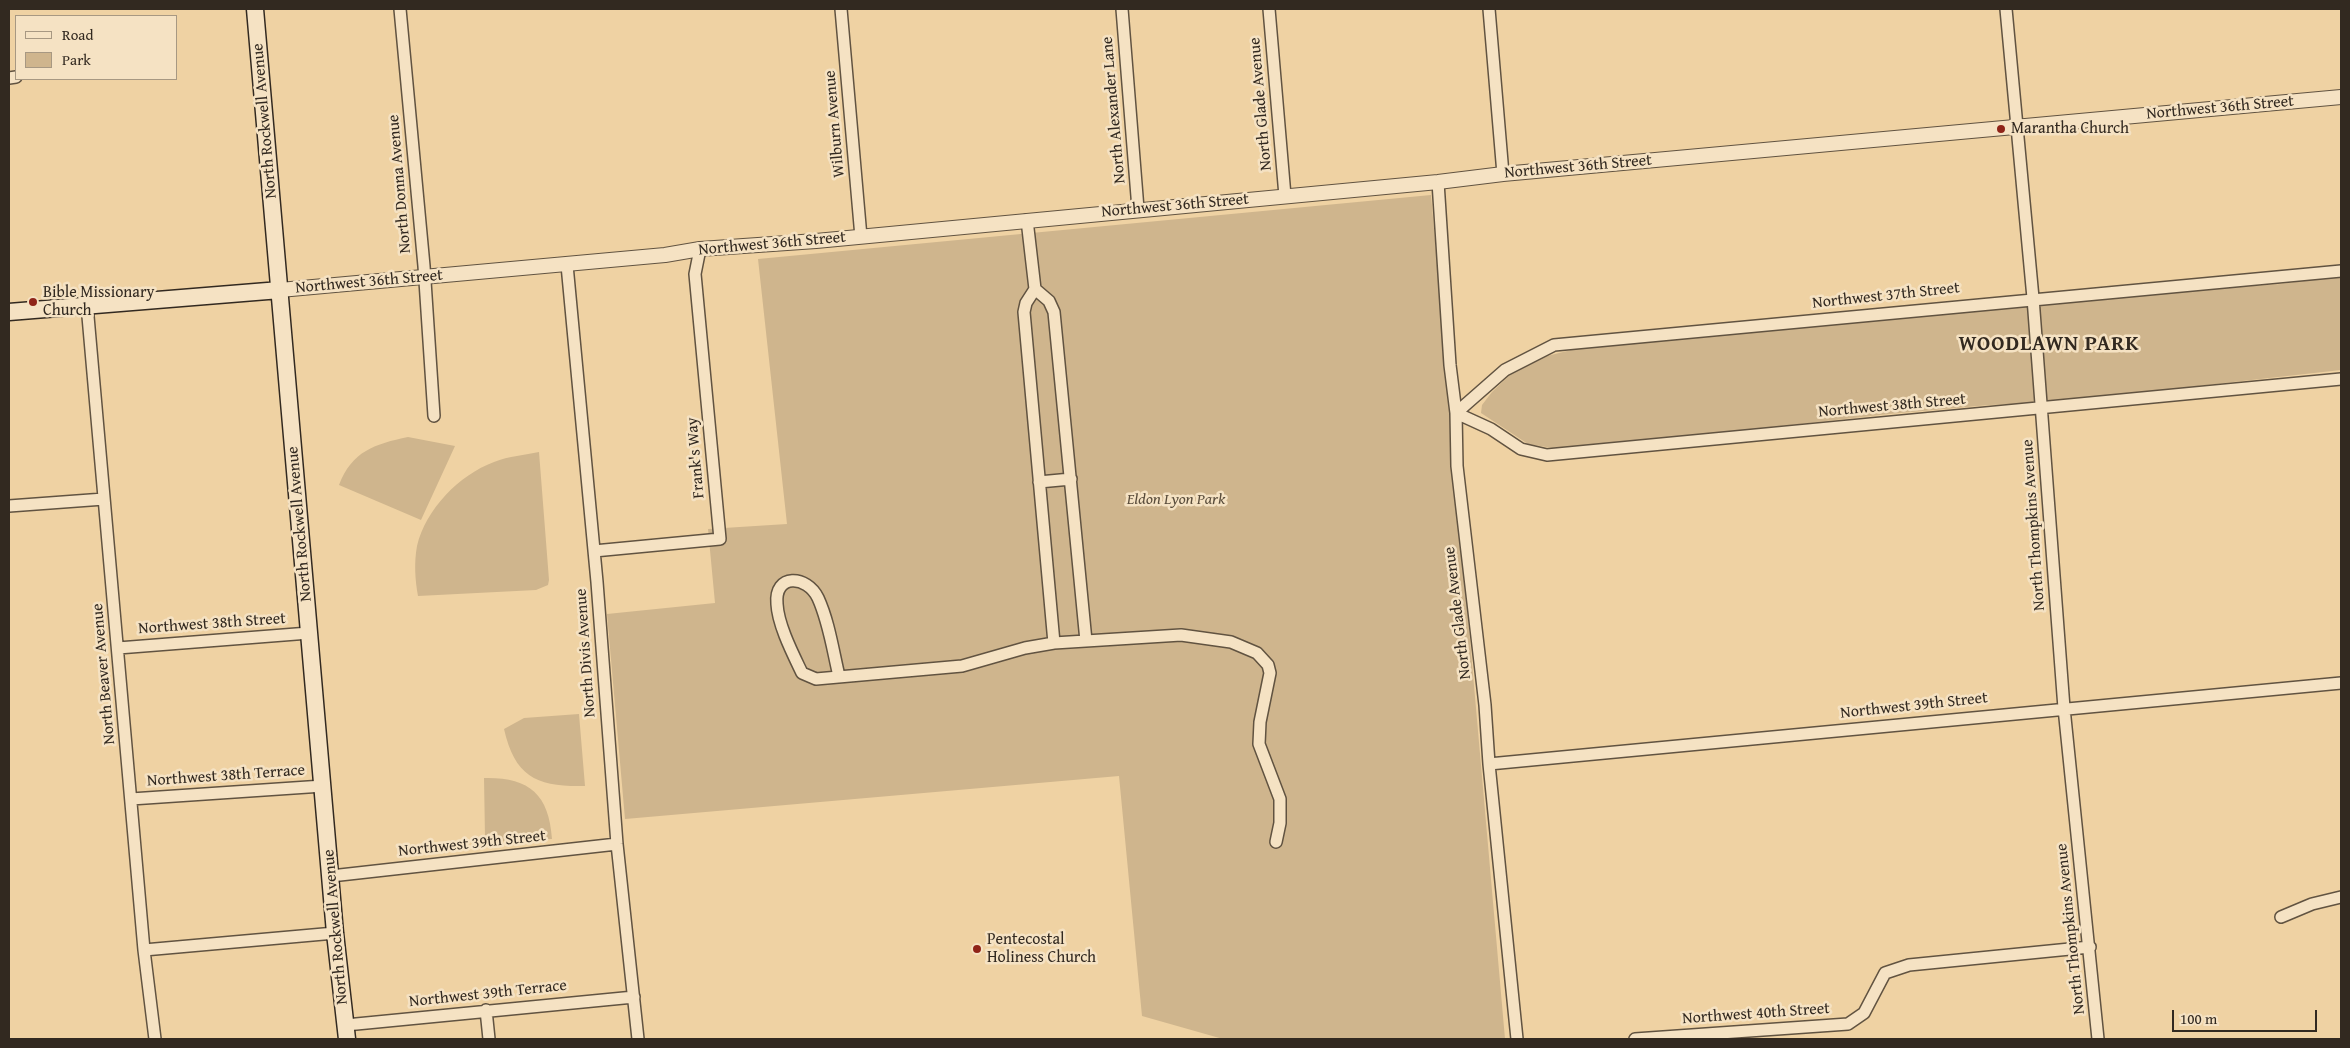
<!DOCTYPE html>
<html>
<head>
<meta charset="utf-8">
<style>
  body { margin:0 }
  #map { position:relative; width:2350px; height:1048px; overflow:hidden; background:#efd2a3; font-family:"Gentium Book Plus",serif }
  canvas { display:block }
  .frame { position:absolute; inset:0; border:10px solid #322920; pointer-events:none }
  .legend { position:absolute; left:15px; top:15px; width:162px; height:65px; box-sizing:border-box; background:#f5e2c3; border:1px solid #a79882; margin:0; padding:6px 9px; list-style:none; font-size:15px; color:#322920 }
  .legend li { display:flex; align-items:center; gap:10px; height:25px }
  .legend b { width:25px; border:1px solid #a79882 }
  .scale { position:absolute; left:2172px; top:1010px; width:145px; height:22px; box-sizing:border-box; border:2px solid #322920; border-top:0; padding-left:6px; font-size:15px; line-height:18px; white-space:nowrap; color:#322920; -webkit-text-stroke:4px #f5e2c3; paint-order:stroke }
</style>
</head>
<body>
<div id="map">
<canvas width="2350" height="1048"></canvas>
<div class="frame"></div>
<ul class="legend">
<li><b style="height:6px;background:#f5e2c3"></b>Road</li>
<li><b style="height:14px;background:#cfb58d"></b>Park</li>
</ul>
<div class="scale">100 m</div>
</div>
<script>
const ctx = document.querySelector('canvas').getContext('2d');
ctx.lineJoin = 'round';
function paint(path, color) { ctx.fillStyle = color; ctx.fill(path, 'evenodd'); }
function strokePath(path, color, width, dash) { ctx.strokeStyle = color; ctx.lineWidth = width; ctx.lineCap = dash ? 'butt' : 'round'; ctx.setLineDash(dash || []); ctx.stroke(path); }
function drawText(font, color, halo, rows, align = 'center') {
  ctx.font = font + ' "Gentium Book Plus",serif'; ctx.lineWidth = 5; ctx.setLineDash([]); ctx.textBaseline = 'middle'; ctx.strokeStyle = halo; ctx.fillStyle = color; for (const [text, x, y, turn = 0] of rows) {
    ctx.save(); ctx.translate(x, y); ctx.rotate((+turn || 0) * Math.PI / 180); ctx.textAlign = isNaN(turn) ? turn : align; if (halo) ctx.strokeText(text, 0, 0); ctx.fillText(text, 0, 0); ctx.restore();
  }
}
paint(new Path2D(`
  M 1431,195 L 1505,1039 L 1223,1039 L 1142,1016 L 1119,776 L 625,819 L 607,614 L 715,603 L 708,529 L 787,524 L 758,259 Z
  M 2341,276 L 2341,370 L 2045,403 L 1989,405 L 1889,414 L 1565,450 L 1528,444 L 1481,413 L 1482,405 L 1492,392 L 1515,370 L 1547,356 L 1579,348 L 1709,337 L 2037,302 L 2281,284 Z
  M 408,437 L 455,446 L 421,520 L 339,485 C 352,451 375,444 408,437 Z
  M 539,452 L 549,580 L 548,585 L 536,590 L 418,596 C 415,579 414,563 417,546 C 426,509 459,475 494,462 C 509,456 525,455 539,452 Z
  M 579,714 L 585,786 C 538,787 515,778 504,729 L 524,718 Z
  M 484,778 C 528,777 549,793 552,839 L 490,842 L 485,837 Z`), '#cfb58d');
const minor = new Path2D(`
  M 400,9 L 424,266 L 434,416
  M 841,9 L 861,237
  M 1122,9 L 1138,209
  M 1269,9 L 1285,196
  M 1489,9 L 1503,174
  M 2006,9 L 2033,298 L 2064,708 L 2098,1039
  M 9,78 L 16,77
  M 1438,182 L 1450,365 L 1456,413 L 1457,466 L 1485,705 L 1489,764 L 1517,1039
  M 1027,220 L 1035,289 L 1026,303 L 1024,312 L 1054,643
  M 567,265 L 597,582 L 617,844 L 638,1039
  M 2341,271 L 1554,345 L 1505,370 L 1456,413 L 1491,429 L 1521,449 L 1547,455 L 2341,379
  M 1035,289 L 1049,301 L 1054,312 L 1086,641
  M 87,305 L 144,950 L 155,1039
  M 1039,482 L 1071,479
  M 9,506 L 104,499
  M 594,551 L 720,539 L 695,274 L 700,249
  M 118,648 L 309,633
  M 839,676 C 833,651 829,622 818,598 C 807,575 774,573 777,604 C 778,625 793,654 802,673 L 816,679 L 962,666 L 1025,648 L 1054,643 L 1181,635 L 1231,642 L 1257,653 L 1268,665 L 1270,673 L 1260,722 L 1259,744 L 1280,799 L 1280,823 L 1276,842
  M 1489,764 L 2341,683
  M 131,799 L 323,786
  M 331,876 L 617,844
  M 2281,917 L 2312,904 L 2341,897
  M 144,950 L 335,933
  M 486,1010 L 489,1039
  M 346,1025 L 634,997
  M 1635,1039 L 1848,1024 L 1864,1013 L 1885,973 L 1909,965 L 2090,947`);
const tertiary = new Path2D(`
  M 280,290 L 665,255 L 700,249 L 816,241 L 1438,182 L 1503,174 L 2341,97`);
const secondary = new Path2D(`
  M 255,9 L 335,933 L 347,1039
  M 9,312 L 280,290`);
strokePath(minor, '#615341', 14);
strokePath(tertiary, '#615341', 16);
strokePath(secondary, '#322920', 19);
strokePath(minor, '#f5e2c3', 11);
strokePath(tertiary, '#f5e2c3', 14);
strokePath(secondary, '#f5e2c3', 16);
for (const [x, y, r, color] of [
  [2001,129,5,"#8f2418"],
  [33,302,5,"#8f2418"],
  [977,949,5,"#8f2418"]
]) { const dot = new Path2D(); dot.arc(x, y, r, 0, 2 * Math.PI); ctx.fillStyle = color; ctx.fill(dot); strokePath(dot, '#f5e2c3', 2); }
drawText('16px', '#322920', '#f5e2c3', [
  ["North Glade Avenue",1261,104,-95],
  ["Northwest 36th Street",2220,108,-5],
  ["North Alexander Lane",1114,110,-95],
  ["North Rockwell Avenue",265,121,-95],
  ["Wilburn Avenue",835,124,-95],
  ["Northwest 36th Street",1578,167,-5],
  ["North Donna Avenue",400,184,-95],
  ["Northwest 36th Street",1175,206,-5],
  ["Northwest 36th Street",772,244,-5],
  ["Northwest 36th Street",369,282,-5],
  ["Northwest 37th Street",1886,296,-6],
  ["Northwest 38th Street",1892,406,-5],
  ["Frank's Way",696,458,-95],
  ["North Rockwell Avenue",300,524,-95],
  ["North Thompkins Avenue",2034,525,-94],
  ["North Glade Avenue",1458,613,-97],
  ["Northwest 38th Street",212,624,-4],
  ["North Divis Avenue",586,653,-94],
  ["North Beaver Avenue",104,674,-95],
  ["Northwest 39th Street",1914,706,-6],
  ["Northwest 38th Terrace",226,776,-4],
  ["Northwest 39th Street",472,844,-6],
  ["North Rockwell Avenue",336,927,-95],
  ["North Thompkins Avenue",2071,929,-96],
  ["Northwest 39th Terrace",488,994,-6],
  ["Northwest 40th Street",1756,1014,-4]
]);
drawText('16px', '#322920', '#f5e2c3', [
  ["Marantha Church",2011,129],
  ["Bible Missionary",43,293],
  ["Church",43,311],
  ["Pentecostal",987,940],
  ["Holiness Church",987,958]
], 'left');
drawText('italic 16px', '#594c3b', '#f5e2c3', [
  ["Eldon Lyon Park",1176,500]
]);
ctx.letterSpacing = '1px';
drawText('bold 21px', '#322920', '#f5e2c3', [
  ["WOODLAWN PARK",2049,345]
]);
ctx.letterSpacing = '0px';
</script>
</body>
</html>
